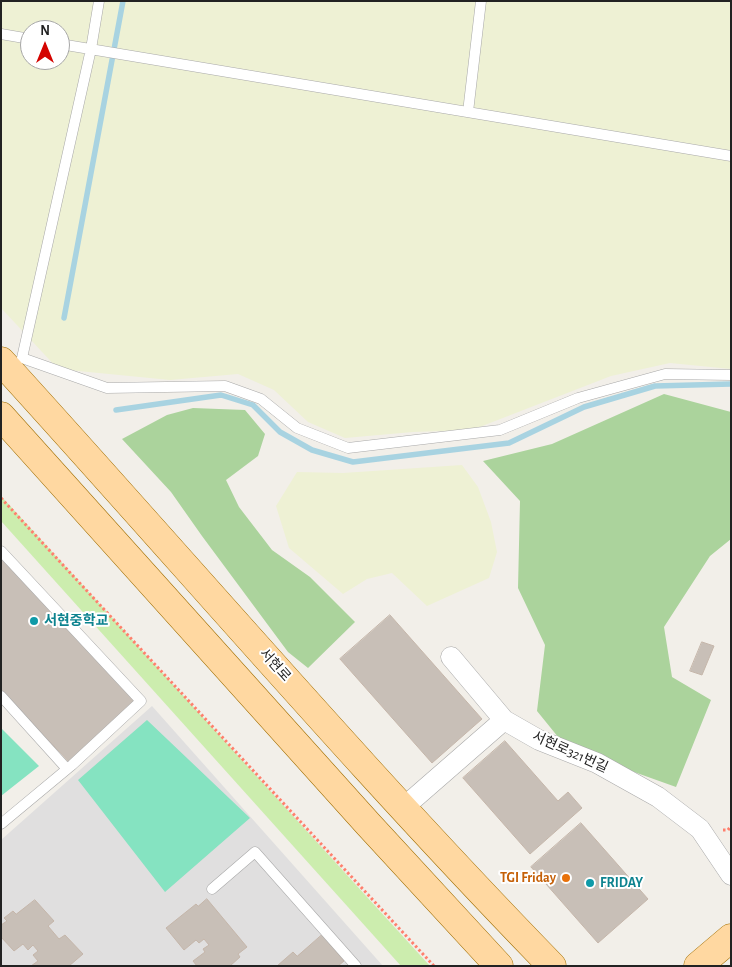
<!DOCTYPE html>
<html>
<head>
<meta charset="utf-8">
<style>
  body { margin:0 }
  #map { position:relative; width:732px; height:967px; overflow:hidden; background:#f2efe9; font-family:"Alegreya Sans",sans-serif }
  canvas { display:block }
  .frame { position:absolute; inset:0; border:2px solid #222; pointer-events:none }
  .north { position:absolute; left:20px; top:20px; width:50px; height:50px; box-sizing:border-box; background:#fff; border:1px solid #a7a7a7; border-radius:50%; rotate:0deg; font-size:14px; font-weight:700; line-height:20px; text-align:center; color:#222 }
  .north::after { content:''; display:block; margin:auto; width:18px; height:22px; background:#d40400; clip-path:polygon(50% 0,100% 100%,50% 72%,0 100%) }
</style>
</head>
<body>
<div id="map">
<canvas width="732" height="967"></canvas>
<div class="frame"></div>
<div class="north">N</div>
</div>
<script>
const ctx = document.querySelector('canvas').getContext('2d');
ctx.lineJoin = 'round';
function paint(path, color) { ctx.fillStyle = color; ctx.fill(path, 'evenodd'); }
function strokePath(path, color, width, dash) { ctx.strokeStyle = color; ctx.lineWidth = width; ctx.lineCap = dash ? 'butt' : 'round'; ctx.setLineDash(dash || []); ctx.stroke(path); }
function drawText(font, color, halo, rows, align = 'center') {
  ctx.font = font + ' "Alegreya Sans","Noto Sans KR",sans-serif'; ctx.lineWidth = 4; ctx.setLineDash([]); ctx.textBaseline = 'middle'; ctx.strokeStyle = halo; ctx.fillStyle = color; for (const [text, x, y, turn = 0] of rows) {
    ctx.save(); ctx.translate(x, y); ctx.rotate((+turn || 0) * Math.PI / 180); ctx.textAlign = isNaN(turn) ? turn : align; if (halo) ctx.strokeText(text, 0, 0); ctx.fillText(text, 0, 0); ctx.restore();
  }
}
paint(new Path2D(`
  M 152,706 L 383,966 L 1,966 L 1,840 Z`), '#e0dfdf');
paint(new Path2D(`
  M 1,1 L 731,1 L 731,369 L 670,363 L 611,376 L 472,430 L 413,432 L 345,438 L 308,422 L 274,390 L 238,374 L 170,380 L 58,369 L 1,308 ZM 30,30 L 60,30 L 60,60 L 30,60 Z
  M 462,465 L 478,487 L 491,522 L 497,552 L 489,578 L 427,606 L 392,573 L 367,579 L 343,594 L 289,548 L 276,506 L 297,472 L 343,473 Z`), '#eef1d4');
paint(new Path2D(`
  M 1,496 L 430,966 L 401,966 L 1,521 Z`), '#ccedae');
paint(new Path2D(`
  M 664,394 L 731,412 L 731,539 L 710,556 L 664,627 L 672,677 L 711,700 L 676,787 L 567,748 L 537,711 L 545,645 L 518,588 L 520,501 L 483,461 L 552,444 Z
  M 193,408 L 245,410 L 265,434 L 258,456 L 226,480 L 239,507 L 272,550 L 310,577 L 355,622 L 308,668 L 288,652 L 202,536 L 171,492 L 122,439 L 167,415 Z`), '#abd39c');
paint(new Path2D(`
  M 147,720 L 250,818 L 165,892 L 78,780 Z
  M 1,728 L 39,766 L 1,796 Z`), '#85e3c1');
strokePath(new Path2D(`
  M 64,318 L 123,1
  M 116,410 L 221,395 L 253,405 L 280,432 L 312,450 L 353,462 L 509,443 L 584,407 L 655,386 L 731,384`), '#a8d3e1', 5.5);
const building = new Path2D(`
  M 1,551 L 141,701 L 72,765 L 1,690 Z
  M 390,615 L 482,719 L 432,763 L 340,659 Z
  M 702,642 L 714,646 L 702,675 L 690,671 Z
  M 505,741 L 558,801 L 568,792 L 582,808 L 530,854 L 463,778 Z
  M 581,823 L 648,899 L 598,943 L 531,867 Z
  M 207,899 L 247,947 L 238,954 L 240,957 L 230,966 L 197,966 L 193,961 L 205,952 L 203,949 L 209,945 L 204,939 L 199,943 L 196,940 L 184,950 L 166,928 L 196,904 L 198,906 Z
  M 35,900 L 54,921 L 48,926 L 59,939 L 65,935 L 83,954 L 69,966 L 31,966 L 38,961 L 33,955 L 38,951 L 33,945 L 28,950 L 23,944 L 14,951 L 1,937 L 1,925 L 7,921 L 4,918 L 13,911 L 16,914 Z
  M 322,935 L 344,961 L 338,966 L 277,966 L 293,952 L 297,956 Z`);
paint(building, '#c8bfb7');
strokePath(building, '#c5b6aa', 1);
const service = new Path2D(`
  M 99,1 L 91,49 L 22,358 L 107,388 L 225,386 L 261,399 L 297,428 L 348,448 L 500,430 L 578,398 L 665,374 L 731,375
  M 1,34 L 30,39
  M 60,44 L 731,156
  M 468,112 L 481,1
  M 1,551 L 141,701 L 72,765 L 1,824
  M 1,696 L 67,769
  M 212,889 L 255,852 L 356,966`);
const minor = new Path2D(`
  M 451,657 L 504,720
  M 403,808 L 504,720 L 539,740 L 597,763 L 658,797 L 700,829 L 731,875`);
const primary = new Path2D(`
  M 1,361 C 185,563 362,771 552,966
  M 1,416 L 368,824 L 499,966
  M 698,966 L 731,938`);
strokePath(service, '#a9a9a9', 11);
strokePath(minor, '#a9a9a9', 21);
strokePath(primary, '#a06e00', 29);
strokePath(new Path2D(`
  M 1,498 L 434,966
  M 723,830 L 728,830 L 731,826`), '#ff7f6d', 3, [2.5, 2.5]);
strokePath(service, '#fff', 10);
strokePath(minor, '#fff', 20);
strokePath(primary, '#ffd8a1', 28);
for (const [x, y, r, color] of [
  [34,621,5,"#0f9aa8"],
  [566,878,5,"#e8710a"],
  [590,883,5,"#0f9aa8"]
]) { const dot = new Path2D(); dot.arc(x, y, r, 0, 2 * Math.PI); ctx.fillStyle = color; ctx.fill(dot); strokePath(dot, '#fff', 2); }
drawText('bold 14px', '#0d838f', '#fff', [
  ["서현중학교",44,621],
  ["FRIDAY",600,883]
], 'left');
drawText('14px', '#222', '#fff', [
  ["서현로",275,665,48],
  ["서현로321번길",570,752,24]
]);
drawText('bold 14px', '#c56008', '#fff', [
  ["TGI Friday",556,878]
], 'right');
</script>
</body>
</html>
